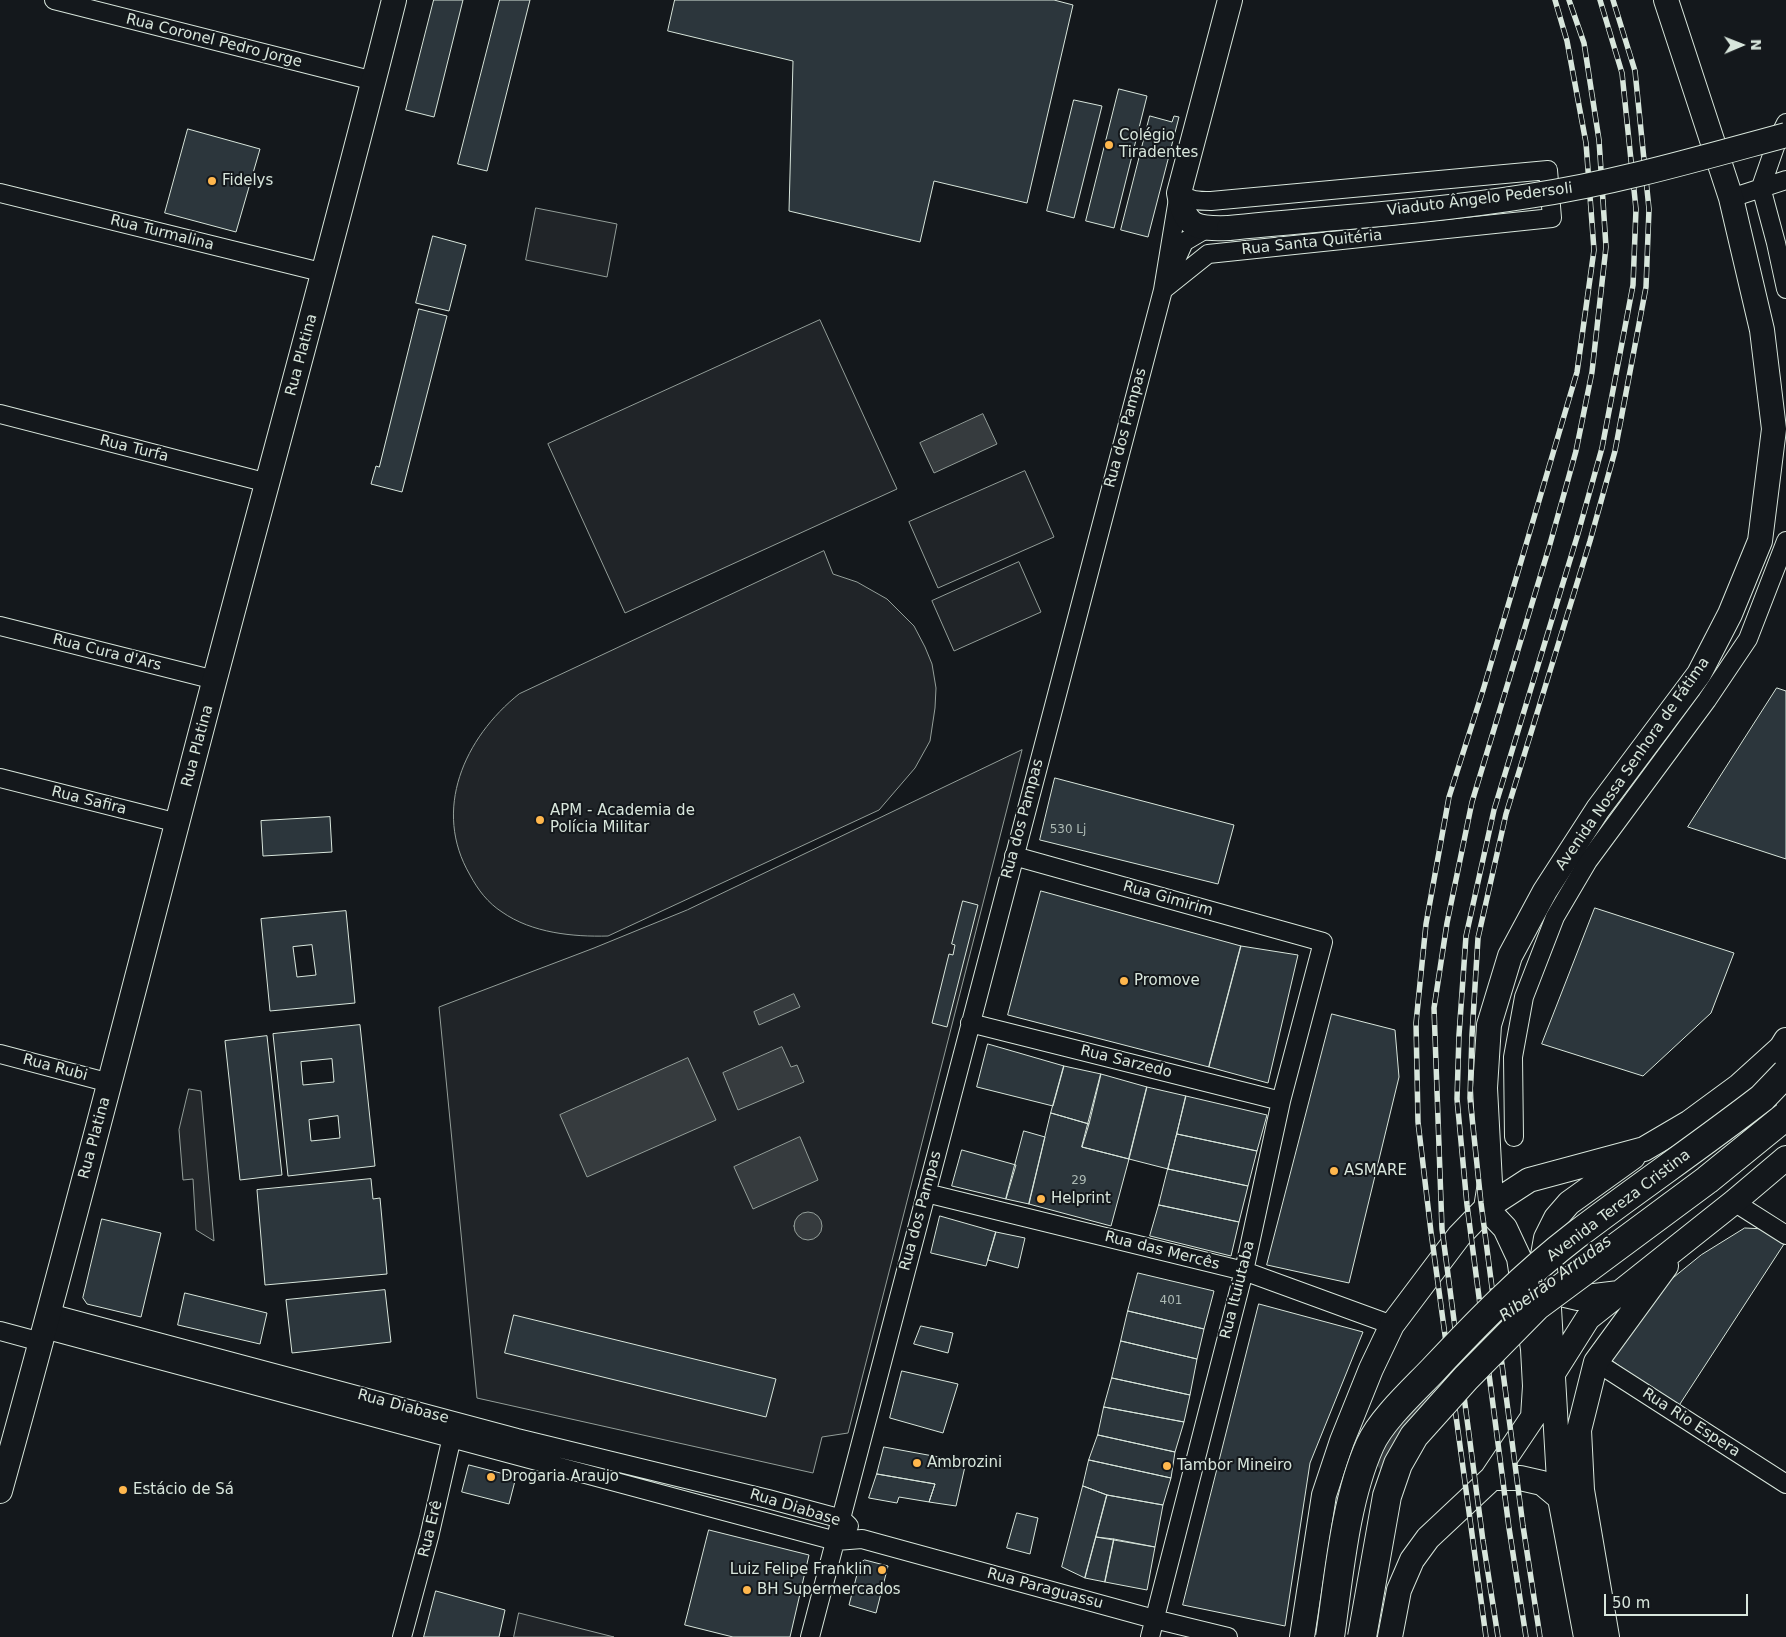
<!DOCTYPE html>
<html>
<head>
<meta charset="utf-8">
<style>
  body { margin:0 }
  #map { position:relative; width:1786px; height:1637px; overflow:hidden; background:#14181c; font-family:"DejaVu Sans",sans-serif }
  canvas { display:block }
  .north { position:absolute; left:1716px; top:20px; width:50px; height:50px; -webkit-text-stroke:4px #14181c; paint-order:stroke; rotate:89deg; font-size:14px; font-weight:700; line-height:20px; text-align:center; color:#d8e6dc }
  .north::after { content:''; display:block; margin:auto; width:18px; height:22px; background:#d8e6dc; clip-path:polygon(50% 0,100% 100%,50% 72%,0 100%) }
  .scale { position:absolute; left:1604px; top:1594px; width:144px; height:22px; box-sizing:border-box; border:2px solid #d8e6dc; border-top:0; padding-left:6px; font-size:15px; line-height:18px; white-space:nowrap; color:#d8e6dc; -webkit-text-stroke:4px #14181c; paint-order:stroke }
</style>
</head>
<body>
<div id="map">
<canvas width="1786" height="1637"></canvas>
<div class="north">N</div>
<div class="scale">50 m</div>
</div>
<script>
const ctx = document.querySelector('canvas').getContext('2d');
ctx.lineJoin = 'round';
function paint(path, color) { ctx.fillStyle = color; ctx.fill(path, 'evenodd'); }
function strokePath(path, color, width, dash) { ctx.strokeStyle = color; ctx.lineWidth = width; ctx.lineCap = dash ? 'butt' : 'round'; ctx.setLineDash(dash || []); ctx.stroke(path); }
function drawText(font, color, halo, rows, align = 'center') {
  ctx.font = font + ' "DejaVu Sans",sans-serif'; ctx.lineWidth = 4; ctx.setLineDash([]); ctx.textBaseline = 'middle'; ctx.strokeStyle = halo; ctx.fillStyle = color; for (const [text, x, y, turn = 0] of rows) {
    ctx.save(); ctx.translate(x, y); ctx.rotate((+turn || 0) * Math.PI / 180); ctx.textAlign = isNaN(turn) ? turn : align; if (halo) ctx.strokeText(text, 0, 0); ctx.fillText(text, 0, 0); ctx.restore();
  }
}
const green = new Path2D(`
  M 536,208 L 617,224 L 607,277 L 526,260 Z
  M 820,320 L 897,489 L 625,613 L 548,444 Z
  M 1025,471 L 1054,537 L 938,588 L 909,522 Z
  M 824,551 L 833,574 L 857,582 L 887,599 L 914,626 L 925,647 L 932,664 L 936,688 L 935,708 L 930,741 L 915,768 L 879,810 L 608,936 C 573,937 532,933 502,912 C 488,903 478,890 470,875 C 432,810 464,738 519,694 Z
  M 1019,562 L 1041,612 L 954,651 L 932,601 Z
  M 1022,750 L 848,1433 L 822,1437 L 813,1473 L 477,1398 L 439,1007 L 594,948 L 687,910 Z
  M 519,1613 L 614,1637 L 514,1637 Z`);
paint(green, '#202428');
strokePath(green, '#939e99', 1);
const parking = new Path2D(`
  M 189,1089 L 201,1091 L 214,1241 L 196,1230 L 193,1179 L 183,1180 L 179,1130 Z`);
paint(parking, '#24282b');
strokePath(parking, '#939e99', 1);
const water = new Path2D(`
  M 983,414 L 997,444 L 934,473 L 920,443 Z
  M 794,994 L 800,1007 L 759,1025 L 754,1012 Z
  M 782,1047 L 791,1067 L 797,1065 L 804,1082 L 738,1110 L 723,1073 Z
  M 688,1058 L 716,1120 L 587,1177 L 560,1115 Z
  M 800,1137 L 818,1180 L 753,1209 L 734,1167 Z
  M794 1226a14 14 0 1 1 28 0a14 14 0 1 1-28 0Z`);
paint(water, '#363b3e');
strokePath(water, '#939e99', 1);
strokePath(new Path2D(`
  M 1392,1457 L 1421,1402 L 1449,1367`), '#363b3e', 34);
const building = new Path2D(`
  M 434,0 L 463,0 L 434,117 L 406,110 Z
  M 500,0 L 530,0 L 487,171 L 458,164 Z
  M 675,0 L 1054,0 L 1073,5 L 1027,203 L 934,181 L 920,242 L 789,211 L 793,61 L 668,31 Z
  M 1119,89 L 1147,96 L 1114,228 L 1086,221 Z
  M 1074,100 L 1102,106 L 1074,218 L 1047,211 Z
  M 1150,116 L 1172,122 L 1174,116 L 1179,117 L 1148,237 L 1121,230 Z
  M 188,129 L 260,149 L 236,232 L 165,213 Z
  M 433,236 L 466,245 L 449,311 L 416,303 Z
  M 419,309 L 447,316 L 402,492 L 371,484 L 376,466 L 379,467 Z
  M 1777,688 L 1786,691 L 1786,859 L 1688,827 Z
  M 1055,778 L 1234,825 L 1218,884 L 1040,840 Z
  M 330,817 L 332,852 L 263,856 L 261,821 Z
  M 1041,891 L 1241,946 L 1209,1067 L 1008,1015 Z
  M 963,901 L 978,905 L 947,1027 L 932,1023 L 949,954 L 953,955 L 955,945 L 952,944 Z
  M 1595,908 L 1734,953 L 1711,1013 L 1643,1076 L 1542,1044 Z
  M 346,911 L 355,1003 L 270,1011 L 261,919 ZM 312,945 L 316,975 L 297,977 L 293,947 Z
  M 1241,946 L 1298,955 L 1268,1083 L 1209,1067 Z
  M 1332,1014 L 1395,1030 L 1399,1077 L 1349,1283 L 1267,1265 Z
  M 360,1025 L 375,1166 L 288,1176 L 273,1034 ZM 332,1059 L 334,1082 L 303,1085 L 301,1062 ZM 338,1116 L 340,1138 L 311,1141 L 309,1120 Z
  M 267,1036 L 282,1175 L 240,1180 L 225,1041 Z
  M 988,1044 L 1064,1066 L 1053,1106 L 977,1087 Z
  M 1064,1066 L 1101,1074 L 1089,1124 L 1051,1113 Z
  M 1101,1074 L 1147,1087 L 1129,1159 L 1082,1147 Z
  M 1147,1087 L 1186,1096 L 1168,1169 L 1129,1159 Z
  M 1186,1096 L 1267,1115 L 1257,1151 L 1177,1134 Z
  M 1051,1113 L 1089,1124 L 1082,1147 L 1129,1159 L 1111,1226 L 1029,1204 Z
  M 1024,1131 L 1045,1137 L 1029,1204 L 1006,1199 Z
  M 1177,1134 L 1257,1151 L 1248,1186 L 1168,1169 Z
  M 962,1150 L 1016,1165 L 1006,1199 L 952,1186 Z
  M 1168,1169 L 1248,1186 L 1239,1222 L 1159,1205 Z
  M 371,1179 L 373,1199 L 380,1198 L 387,1274 L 265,1285 L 257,1190 Z
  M 1159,1205 L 1239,1222 L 1231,1256 L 1150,1236 Z
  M 940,1216 L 996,1232 L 986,1266 L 931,1253 Z
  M 102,1219 L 161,1233 L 141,1317 L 87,1304 L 83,1298 Z
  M 1745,1228 L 1765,1229 L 1786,1241 L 1678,1407 L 1611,1360 L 1650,1302 L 1674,1277 L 1701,1255 Z
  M 996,1232 L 1025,1238 L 1018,1268 L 988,1260 Z
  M 1138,1273 L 1214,1291 L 1204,1329 L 1128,1311 Z
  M 385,1290 L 391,1342 L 292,1353 L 286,1300 Z
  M 185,1293 L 267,1313 L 260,1344 L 178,1325 Z
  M 1259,1304 L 1363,1332 L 1310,1463 L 1285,1626 L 1183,1605 Z
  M 1128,1311 L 1204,1329 L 1197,1359 L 1121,1341 Z
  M 514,1315 L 776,1379 L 766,1417 L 505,1353 Z
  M 921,1326 L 953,1333 L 948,1353 L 914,1344 Z
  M 1121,1341 L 1197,1359 L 1190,1395 L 1112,1378 Z
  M 902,1371 L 958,1384 L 943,1433 L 890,1418 Z
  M 1112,1378 L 1190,1395 L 1184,1422 L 1104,1407 Z
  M 1104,1407 L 1184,1422 L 1175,1452 L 1098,1435 Z
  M 1098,1435 L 1175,1452 L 1171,1478 L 1089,1460 Z
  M 884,1447 L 966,1462 L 956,1506 L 929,1502 L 935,1484 L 877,1474 Z
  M 1089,1460 L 1171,1478 L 1163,1505 L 1107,1495 L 1083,1486 Z
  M 469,1465 L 516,1477 L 509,1504 L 462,1492 Z
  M 877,1474 L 935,1484 L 929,1502 L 899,1497 L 897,1503 L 869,1498 Z
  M 1083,1486 L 1107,1495 L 1085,1578 L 1062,1567 Z
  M 1107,1495 L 1163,1505 L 1155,1547 L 1096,1537 Z
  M 1017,1513 L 1038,1518 L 1030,1554 L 1007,1548 Z
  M 709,1530 L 809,1555 L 790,1637 L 733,1637 L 685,1625 Z
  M 1096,1537 L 1114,1539 L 1105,1582 L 1085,1578 Z
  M 1114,1539 L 1155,1547 L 1147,1590 L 1105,1582 Z
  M 865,1560 L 888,1566 L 876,1613 L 849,1605 L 860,1563 Z
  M 436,1591 L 505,1610 L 499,1637 L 424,1637 Z`);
paint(building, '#2c363c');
strokePath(building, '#d8e6dc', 1);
const street = new Path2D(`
  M 54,0 L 374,81
  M 1761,187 L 1776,243 L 1786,289
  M 1761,187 L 1777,141 L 1786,123
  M 0,193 L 325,273
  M 1731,198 L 1786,180
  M 1174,264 L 1184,242 L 1206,229
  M 0,414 L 268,483
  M 0,626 L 215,680
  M 0,778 L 178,823
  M 1014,856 L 1323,942 L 1281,1101 L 1244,1271 L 1150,1637
  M 970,1023 L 1281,1101
  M 0,1054 L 110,1083
  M 1514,1137 L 1513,1057 L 1524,997 L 1555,917 L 1588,861 L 1707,700 L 1748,639 L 1786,541
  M 926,1193 L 1244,1271 L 1392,1325
  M 1734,1202 L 1786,1235
  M 49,1313 L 517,1438 L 768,1499 L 842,1519 L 849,1526
  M 44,1329 L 836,1541 L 862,1539 L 1154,1619 L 1228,1637
  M 0,1331 L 41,1342
  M 1596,1362 L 1786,1484
  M 402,1637 L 429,1537 L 454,1428
  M 810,1637 L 1163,290 L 1179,193 C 1189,201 1199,201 1211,201 L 1548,170 L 1552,218 L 1208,254 L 1163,290`);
const secondary = new Path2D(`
  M 1229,228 C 1196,229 1185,228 1179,193 L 1230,0
  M 1548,1291 L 1578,1298 L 1619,1293
  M 1533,1417 L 1535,1386 L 1533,1349 L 1519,1258 L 1505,1228 L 1486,1208 L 1490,1183 L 1485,1088 L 1489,1025 L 1510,956 L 1545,891 L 1598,809 L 1699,674 L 1730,614 L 1760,541 L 1774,429 L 1762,330 L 1731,198 L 1666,0
  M 1492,1478 L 1520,1478 L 1542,1483 L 1560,1498
  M 0,1491 C 75,1223 143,952 214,682 C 274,455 337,228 394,0
  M 1302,1637 L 1324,1495 L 1342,1441 L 1371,1369 L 1392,1325 L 1459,1236 L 1486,1208 L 1529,1180 L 1644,1149 L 1690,1122 L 1739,1086 L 1781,1048 L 1786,1040
  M 1390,1637 L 1399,1590 L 1412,1560 L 1428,1538 L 1492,1478 L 1533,1417 L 1552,1375 L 1588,1318 L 1734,1202 L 1786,1158
  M 1586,1637 L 1560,1498 L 1548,1291 L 1543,1255 L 1546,1238 L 1556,1218 L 1569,1203 L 1633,1157
  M 1607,1637 L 1582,1490 L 1579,1430 L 1596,1362 L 1666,1266`);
strokePath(street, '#d8e6dc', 20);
strokePath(secondary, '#d8e6dc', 26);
strokePath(street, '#14181c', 18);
strokePath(secondary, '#14181c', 24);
const rail = new Path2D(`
  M 1486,1637 L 1431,1232 L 1418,1122 L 1416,1023 L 1426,924 L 1449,797 L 1484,687 L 1577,372 L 1594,250 L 1586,143 L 1567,41 L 1555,0
  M 1498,1637 L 1483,1541 L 1442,1229 L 1434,1008 L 1447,923 L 1472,802 L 1550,544 L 1576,451 L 1592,372 L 1606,247 L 1599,140 L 1584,43 L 1569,0
  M 1526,1637 L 1509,1528 L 1467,1205 L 1457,1099 L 1459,1035 L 1466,936 L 1494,810 L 1577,537 L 1602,448 L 1633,285 L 1636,209 L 1622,73 L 1600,0
  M 1540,1637 L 1523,1526 L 1481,1203 L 1470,1098 L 1472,1035 L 1478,938 L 1506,814 L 1590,541 L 1615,451 L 1646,287 L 1649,209 L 1635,71 L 1613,0`);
strokePath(rail, '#d8e6dc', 5.5);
strokePath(rail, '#14181c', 4, [11]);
const secondaryBridge = new Path2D(`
  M 1229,228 C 1329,218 1430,212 1529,196 C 1616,183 1701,158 1786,135`);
const highwayBridge = new Path2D(`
  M 1330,1637 C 1339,1576 1345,1501 1370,1445 C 1381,1420 1414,1390 1433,1370 C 1478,1322 1524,1275 1576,1235 C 1638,1188 1701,1145 1762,1098 L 1786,1073
  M 1362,1637 L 1387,1496 L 1398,1464 L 1414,1436 L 1466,1378 L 1537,1306 L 1707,1180 L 1786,1116`);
strokePath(secondaryBridge, '#d8e6dc', 26, []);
strokePath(highwayBridge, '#d8e6dc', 30, []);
strokePath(secondaryBridge, '#14181c', 24);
strokePath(highwayBridge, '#14181c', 28);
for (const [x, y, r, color] of [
  [1109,145,5,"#ffb74d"],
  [212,181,5,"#ffb74d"],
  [540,820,5,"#ffb74d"],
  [1124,981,5,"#ffb74d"],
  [1334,1171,5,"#ffb74d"],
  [1041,1199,5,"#ffb74d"],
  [917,1463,5,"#ffb74d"],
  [1167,1466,5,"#ffb74d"],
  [491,1477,5,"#ffb74d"],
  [123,1490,5,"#ffb74d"],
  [882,1570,5,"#ffb74d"],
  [747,1590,5,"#ffb74d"]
]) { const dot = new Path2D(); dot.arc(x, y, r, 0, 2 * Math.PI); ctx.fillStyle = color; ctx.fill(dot); strokePath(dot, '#14181c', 2); }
drawText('12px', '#adbab4', null, [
  ["530 Lj",1068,830],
  ["29",1079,1181],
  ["401",1171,1301]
]);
drawText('15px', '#d8e6dc', '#14181c', [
  ["Rua Coronel Pedro Jorge",214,41,14],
  ["Viaduto Ângelo Pedersoli",1480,200,-7],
  ["Rua Turmalina",162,233,14],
  ["Rua Santa Quitéria",1312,243,-6],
  ["Rua Platina",302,355,-75],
  ["Rua dos Pampas",1126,428,-75],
  ["Rua Turfa",134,449,14],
  ["Rua Cura d'Ars",107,653,14],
  ["Rua Platina",198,746,-75],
  ["Avenida Nossa Senhora de Fátima",1633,764,-55],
  ["Rua Safira",89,801,14],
  ["Rua dos Pampas",1023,819,-75],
  ["Rua Gimirim",1168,899,16],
  ["Rua Sarzedo",1126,1062,14],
  ["Rua Rubi",55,1068,15],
  ["Rua Platina",95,1138,-75],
  ["Avenida Tereza Cristina",1619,1206,-37],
  ["Rua dos Pampas",921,1211,-75],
  ["Rua das Mercês",1162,1251,14],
  ["Rua Ituiutaba",1238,1290,-76],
  ["Rua Diabase",403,1407,15],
  ["Rua Rio Espera",1691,1423,33],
  ["Rua Diabase",795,1508,17],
  ["Rua Erê",431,1529,-76],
  ["Rua Paraguassu",1045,1589,15]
]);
drawText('15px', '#d8e6dc', '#14181c', [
  ["Colégio",1119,136],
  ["Tiradentes",1119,153],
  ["Fidelys",222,181],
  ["APM - Academia de",550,811],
  ["Polícia Militar",550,828],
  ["Promove",1134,981],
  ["ASMARE",1344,1171],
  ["Helprint",1051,1199],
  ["Ambrozini",927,1463],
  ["Tambor Mineiro",1177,1466],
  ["Drogaria Araujo",501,1477],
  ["Estácio de Sá",133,1490],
  ["Luiz Felipe Franklin",872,1570,"right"],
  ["BH Supermercados",757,1590]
], 'left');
drawText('italic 16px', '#d8e6dc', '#14181c', [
  ["Ribeirão Arrudas",1556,1279,-36]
]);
</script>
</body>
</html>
